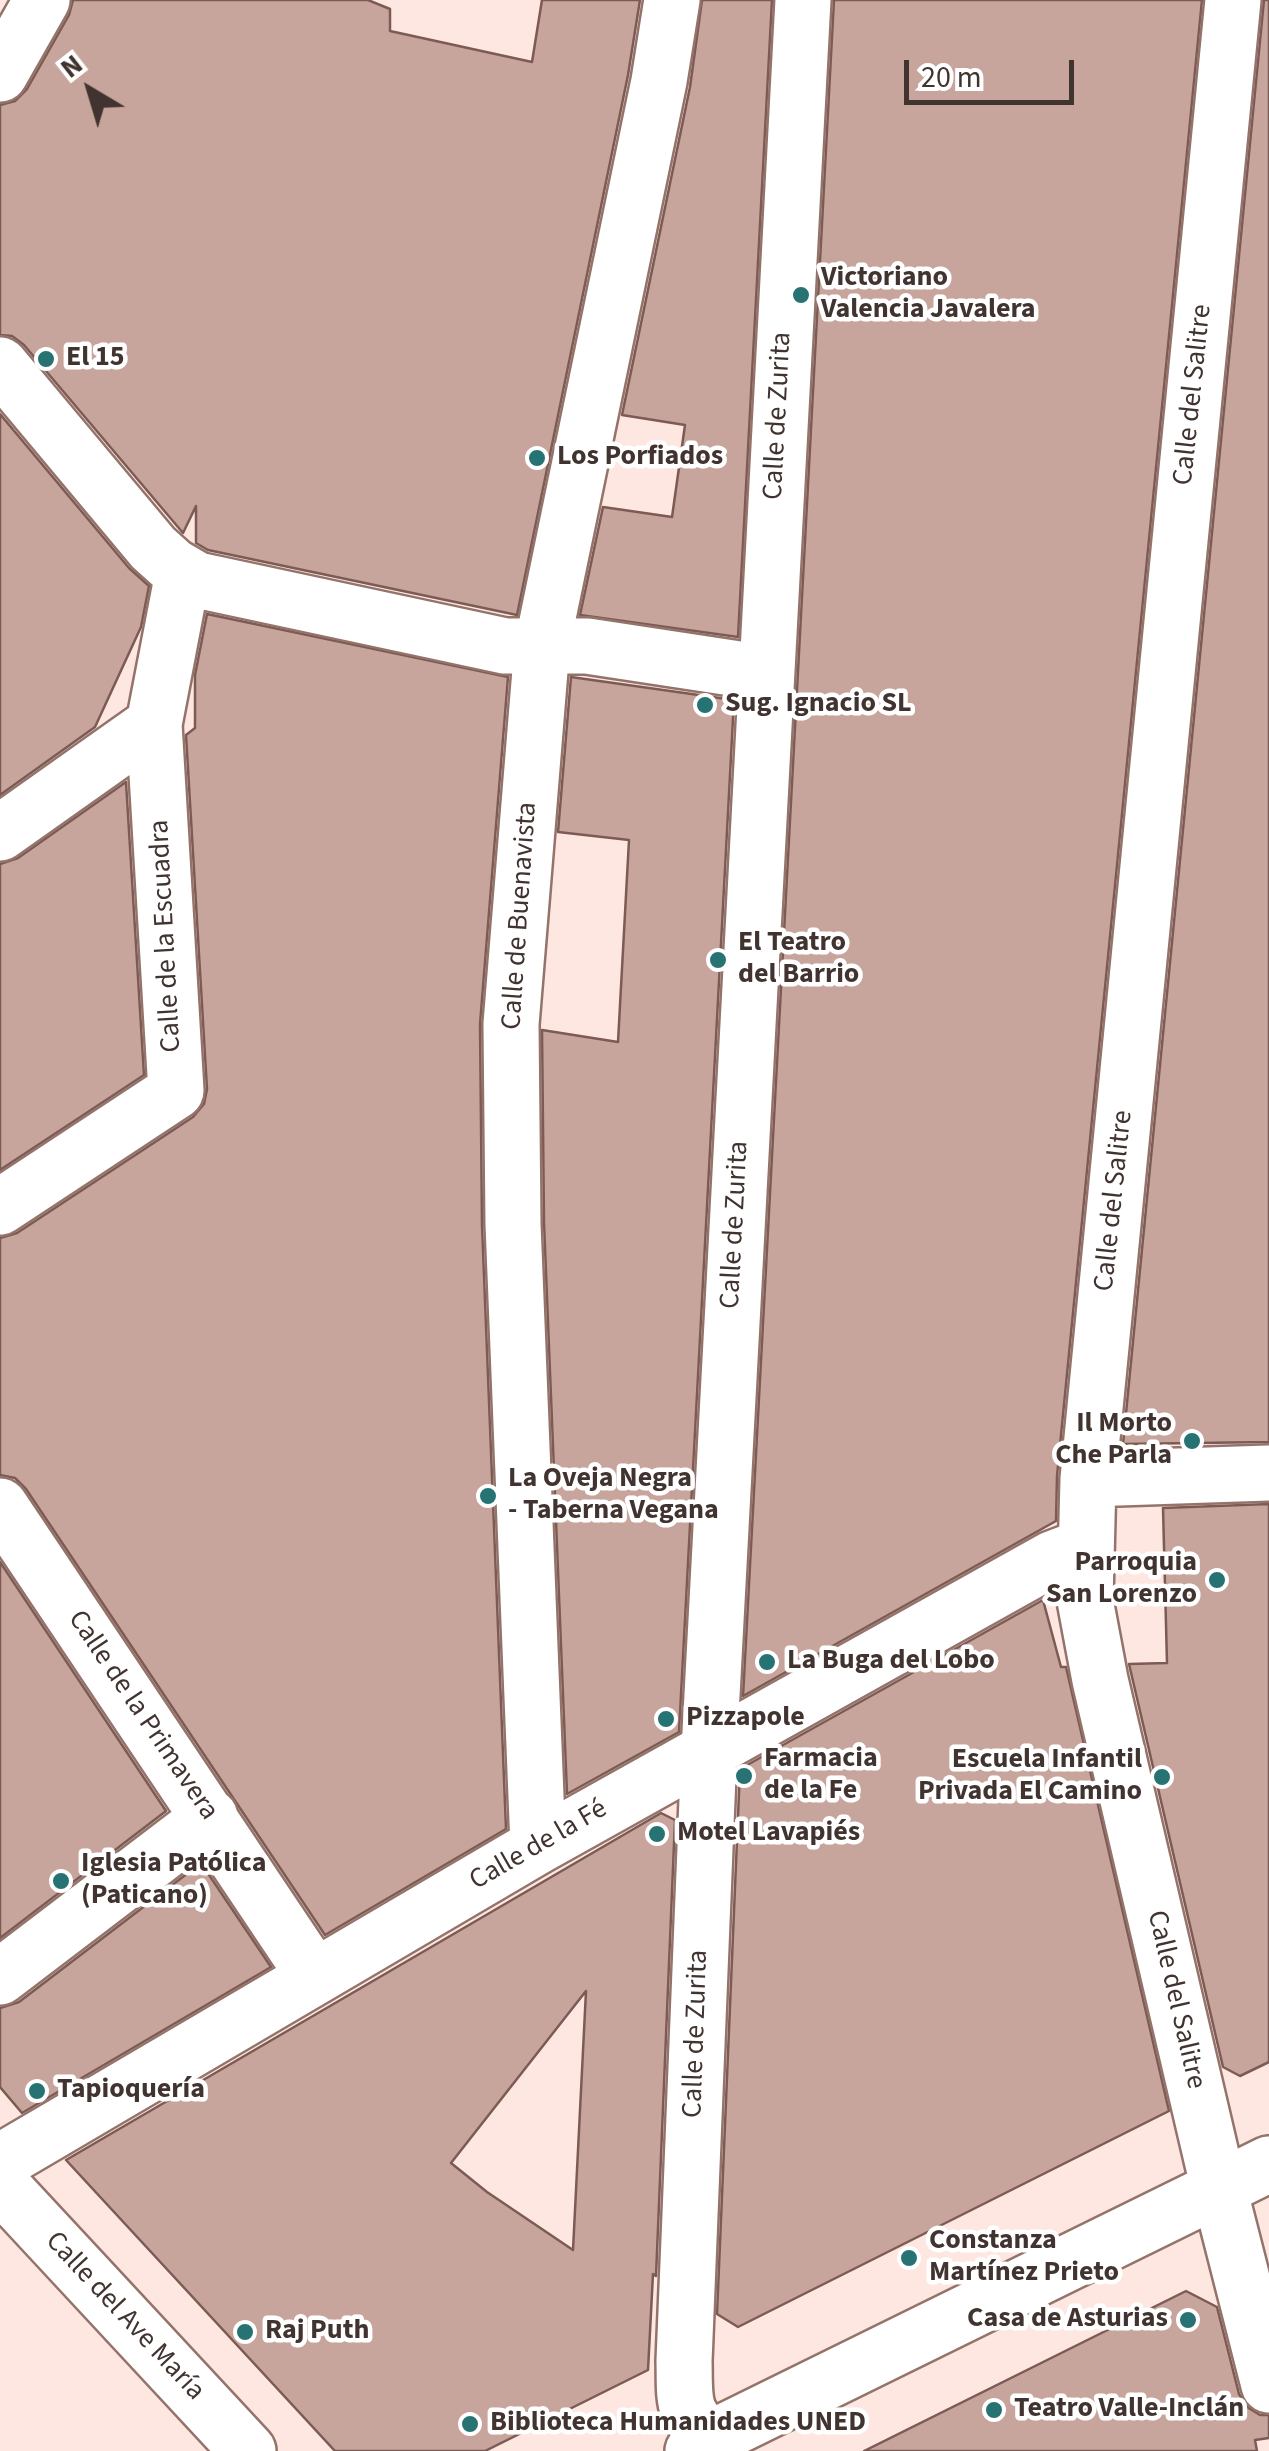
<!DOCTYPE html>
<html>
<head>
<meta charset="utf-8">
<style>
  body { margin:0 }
  #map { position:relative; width:1269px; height:2451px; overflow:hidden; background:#fee7e1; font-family:"Source Sans 3",sans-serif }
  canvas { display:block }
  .north { position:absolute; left:40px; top:40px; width:100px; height:100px; -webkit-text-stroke:8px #fff; paint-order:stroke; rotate:322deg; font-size:28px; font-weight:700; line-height:40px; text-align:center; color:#41332f }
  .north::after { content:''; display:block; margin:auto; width:35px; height:45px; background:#41332f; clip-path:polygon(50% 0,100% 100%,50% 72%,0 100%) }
  .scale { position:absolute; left:904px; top:60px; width:170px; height:45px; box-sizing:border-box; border:5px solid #41332f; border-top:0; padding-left:12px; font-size:30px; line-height:35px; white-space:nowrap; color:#41332f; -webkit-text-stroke:8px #fff; paint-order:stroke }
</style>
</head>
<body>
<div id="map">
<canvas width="1269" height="2451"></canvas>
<div class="north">N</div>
<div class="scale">20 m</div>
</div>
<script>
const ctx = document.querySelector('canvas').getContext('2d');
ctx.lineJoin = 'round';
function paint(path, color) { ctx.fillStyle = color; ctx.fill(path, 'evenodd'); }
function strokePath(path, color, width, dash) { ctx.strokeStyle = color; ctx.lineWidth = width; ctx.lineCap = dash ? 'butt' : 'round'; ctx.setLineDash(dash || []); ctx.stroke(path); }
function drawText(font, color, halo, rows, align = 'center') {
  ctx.font = font + ' "Source Sans 3",sans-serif'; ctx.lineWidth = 9; ctx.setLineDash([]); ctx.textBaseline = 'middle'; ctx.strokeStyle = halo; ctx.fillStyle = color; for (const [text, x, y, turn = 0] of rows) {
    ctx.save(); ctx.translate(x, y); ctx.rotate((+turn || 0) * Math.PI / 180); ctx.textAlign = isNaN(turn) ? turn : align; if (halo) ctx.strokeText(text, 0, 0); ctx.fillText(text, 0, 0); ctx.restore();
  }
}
const building = new Path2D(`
  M 73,0 L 368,0 L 390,9 L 390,31 L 532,62 L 542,0 L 640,0 L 628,75 L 517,615 L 208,550 L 196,543 L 196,506 L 183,533 L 24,345 L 12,336 L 0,335 L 0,105 L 15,101 L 27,89 L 69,15 Z
  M 702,0 L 772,0 L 738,637 L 580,615 L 603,507 L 672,517 L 685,425 L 622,415 L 690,87 Z
  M 834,0 L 1202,0 L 1057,1476 L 1056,1521 L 743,1696 Z
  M 1264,0 L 1269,0 L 1269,1442 L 1123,1444 Z
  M 0,414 L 129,568 L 149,586 L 141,627 L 95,727 L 0,795 Z
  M 207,614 L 508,677 L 480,1024 L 482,1225 L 506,1829 L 325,1935 L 26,1489 L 15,1478 L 0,1475 L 0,1238 L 17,1233 L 193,1117 L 204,1104 L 207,1089 L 186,735 L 195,728 L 195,675 Z
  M 571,677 L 734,700 L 679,1732 L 567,1794 L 544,1223 L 542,1030 L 618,1042 L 629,840 L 558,832 Z
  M 126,782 L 144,1075 L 0,1170 L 0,864 L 18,858 Z
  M 1269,1504 L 1269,2062 L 1240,2076 L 1223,2067 L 1129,1664 L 1167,1663 L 1163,1508 Z
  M 0,1562 L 166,1811 L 0,1938 Z
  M 1043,1600 L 1061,1667 L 1066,1667 L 1169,2111 L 738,2327 L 717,2314 L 740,1769 Z
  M 661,1813 L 675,1820 L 656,2276 L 653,2274 L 648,2370 L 485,2451 L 335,2451 L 66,2160 ZM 586,1991 L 573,2250 L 487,2192 L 451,2163 Z
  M 201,1863 L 271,1967 L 22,2113 L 0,2087 L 0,2008 L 19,2002 Z
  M 1186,2291 L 1217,2307 L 1239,2394 L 1247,2407 L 1260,2415 L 1269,2415 L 1269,2438 L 1255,2440 L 1257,2451 L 864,2451 Z`);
paint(building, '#c8a59c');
strokePath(building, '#7b5b53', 2.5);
const street = new Path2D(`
  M 1233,0 L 1088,1479 L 1085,1600 L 1100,1680 L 1219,2189 L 1269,2385
  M 0,74 L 42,0
  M 0,365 L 153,548 L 173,566 L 197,580 L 505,646 L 587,646 L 765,673
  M 0,833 L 154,724
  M 0,1207 L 176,1091 L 154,724 L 183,573
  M 1088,1479 L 1269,1473
  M 0,1506 L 315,1977
  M 538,1846 L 513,1224 L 511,1024 L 542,646 L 659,81 L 672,0
  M 0,1977 L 210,1817
  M 0,2162 L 538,1846 L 1052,1559 L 1086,1546
  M 0,2184 L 248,2451
  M 714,2437 C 680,2418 685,2397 684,2361 L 709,1751 L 803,0
  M 693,2451 L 714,2437 L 1269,2164`);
strokePath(street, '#94736a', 60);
strokePath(street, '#fff', 55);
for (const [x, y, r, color] of [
  [801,295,10,"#277272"],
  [46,359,10,"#277272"],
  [537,458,10,"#277272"],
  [705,705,10,"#277272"],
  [718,960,10,"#277272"],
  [1192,1441,10,"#277272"],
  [488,1496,10,"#277272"],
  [1217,1580,10,"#277272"],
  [767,1662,10,"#277272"],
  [666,1719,10,"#277272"],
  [744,1776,10,"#277272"],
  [1162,1777,10,"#277272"],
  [657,1834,10,"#277272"],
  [61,1881,10,"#277272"],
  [37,2091,10,"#277272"],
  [909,2258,10,"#277272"],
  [1188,2320,10,"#277272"],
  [245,2332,10,"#277272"],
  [994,2410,10,"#277272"],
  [470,2424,10,"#277272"]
]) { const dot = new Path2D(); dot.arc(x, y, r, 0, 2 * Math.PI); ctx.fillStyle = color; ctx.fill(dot); strokePath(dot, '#fff', 4); }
drawText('bold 28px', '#41332f', '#fff', [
  ["Victoriano",821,279],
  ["Valencia Javalera",821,311],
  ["El 15",66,359],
  ["Los Porfiados",557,458],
  ["Sug. Ignacio SL",725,705],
  ["El Teatro",738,944],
  ["del Barrio",738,976],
  ["Il Morto",1172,1425,"right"],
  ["Che Parla",1172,1457,"right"],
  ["La Oveja Negra",508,1480],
  ["- Taberna Vegana",508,1512],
  ["Parroquia",1197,1564,"right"],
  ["San Lorenzo",1197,1596,"right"],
  ["La Buga del Lobo",787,1662],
  ["Pizzapole",686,1719],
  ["Farmacia",764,1760],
  ["de la Fe",764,1792],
  ["Escuela Infantil",1142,1761,"right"],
  ["Privada El Camino",1142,1793,"right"],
  ["Motel Lavapiés",677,1834],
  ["Iglesia Patólica",81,1865],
  ["(Paticano)",81,1897],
  ["Tapioquería",57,2091],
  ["Constanza",929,2242],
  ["Martínez Prieto",929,2274],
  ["Casa de Asturias",1168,2320,"right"],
  ["Raj Puth",265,2332],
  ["Teatro Valle-Inclán",1014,2410],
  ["Biblioteca Humanidades UNED",490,2424]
], 'left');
drawText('28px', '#41332f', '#fff', [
  ["Calle del Salitre",1194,395,-84],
  ["Calle de Zurita",779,416,-87],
  ["Calle de Buenavista",521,916,-86],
  ["Calle de la Escuadra",167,936,-93],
  ["Calle del Salitre",1115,1201,-84],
  ["Calle de Zurita",736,1225,-87],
  ["Calle de la Primavera",142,1716,56],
  ["Calle de la Fé",539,1846,-30],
  ["Calle del Salitre",1175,2000,77],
  ["Calle de Zurita",697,2034,-88],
  ["Calle del Ave María",124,2317,47]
]);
</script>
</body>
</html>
